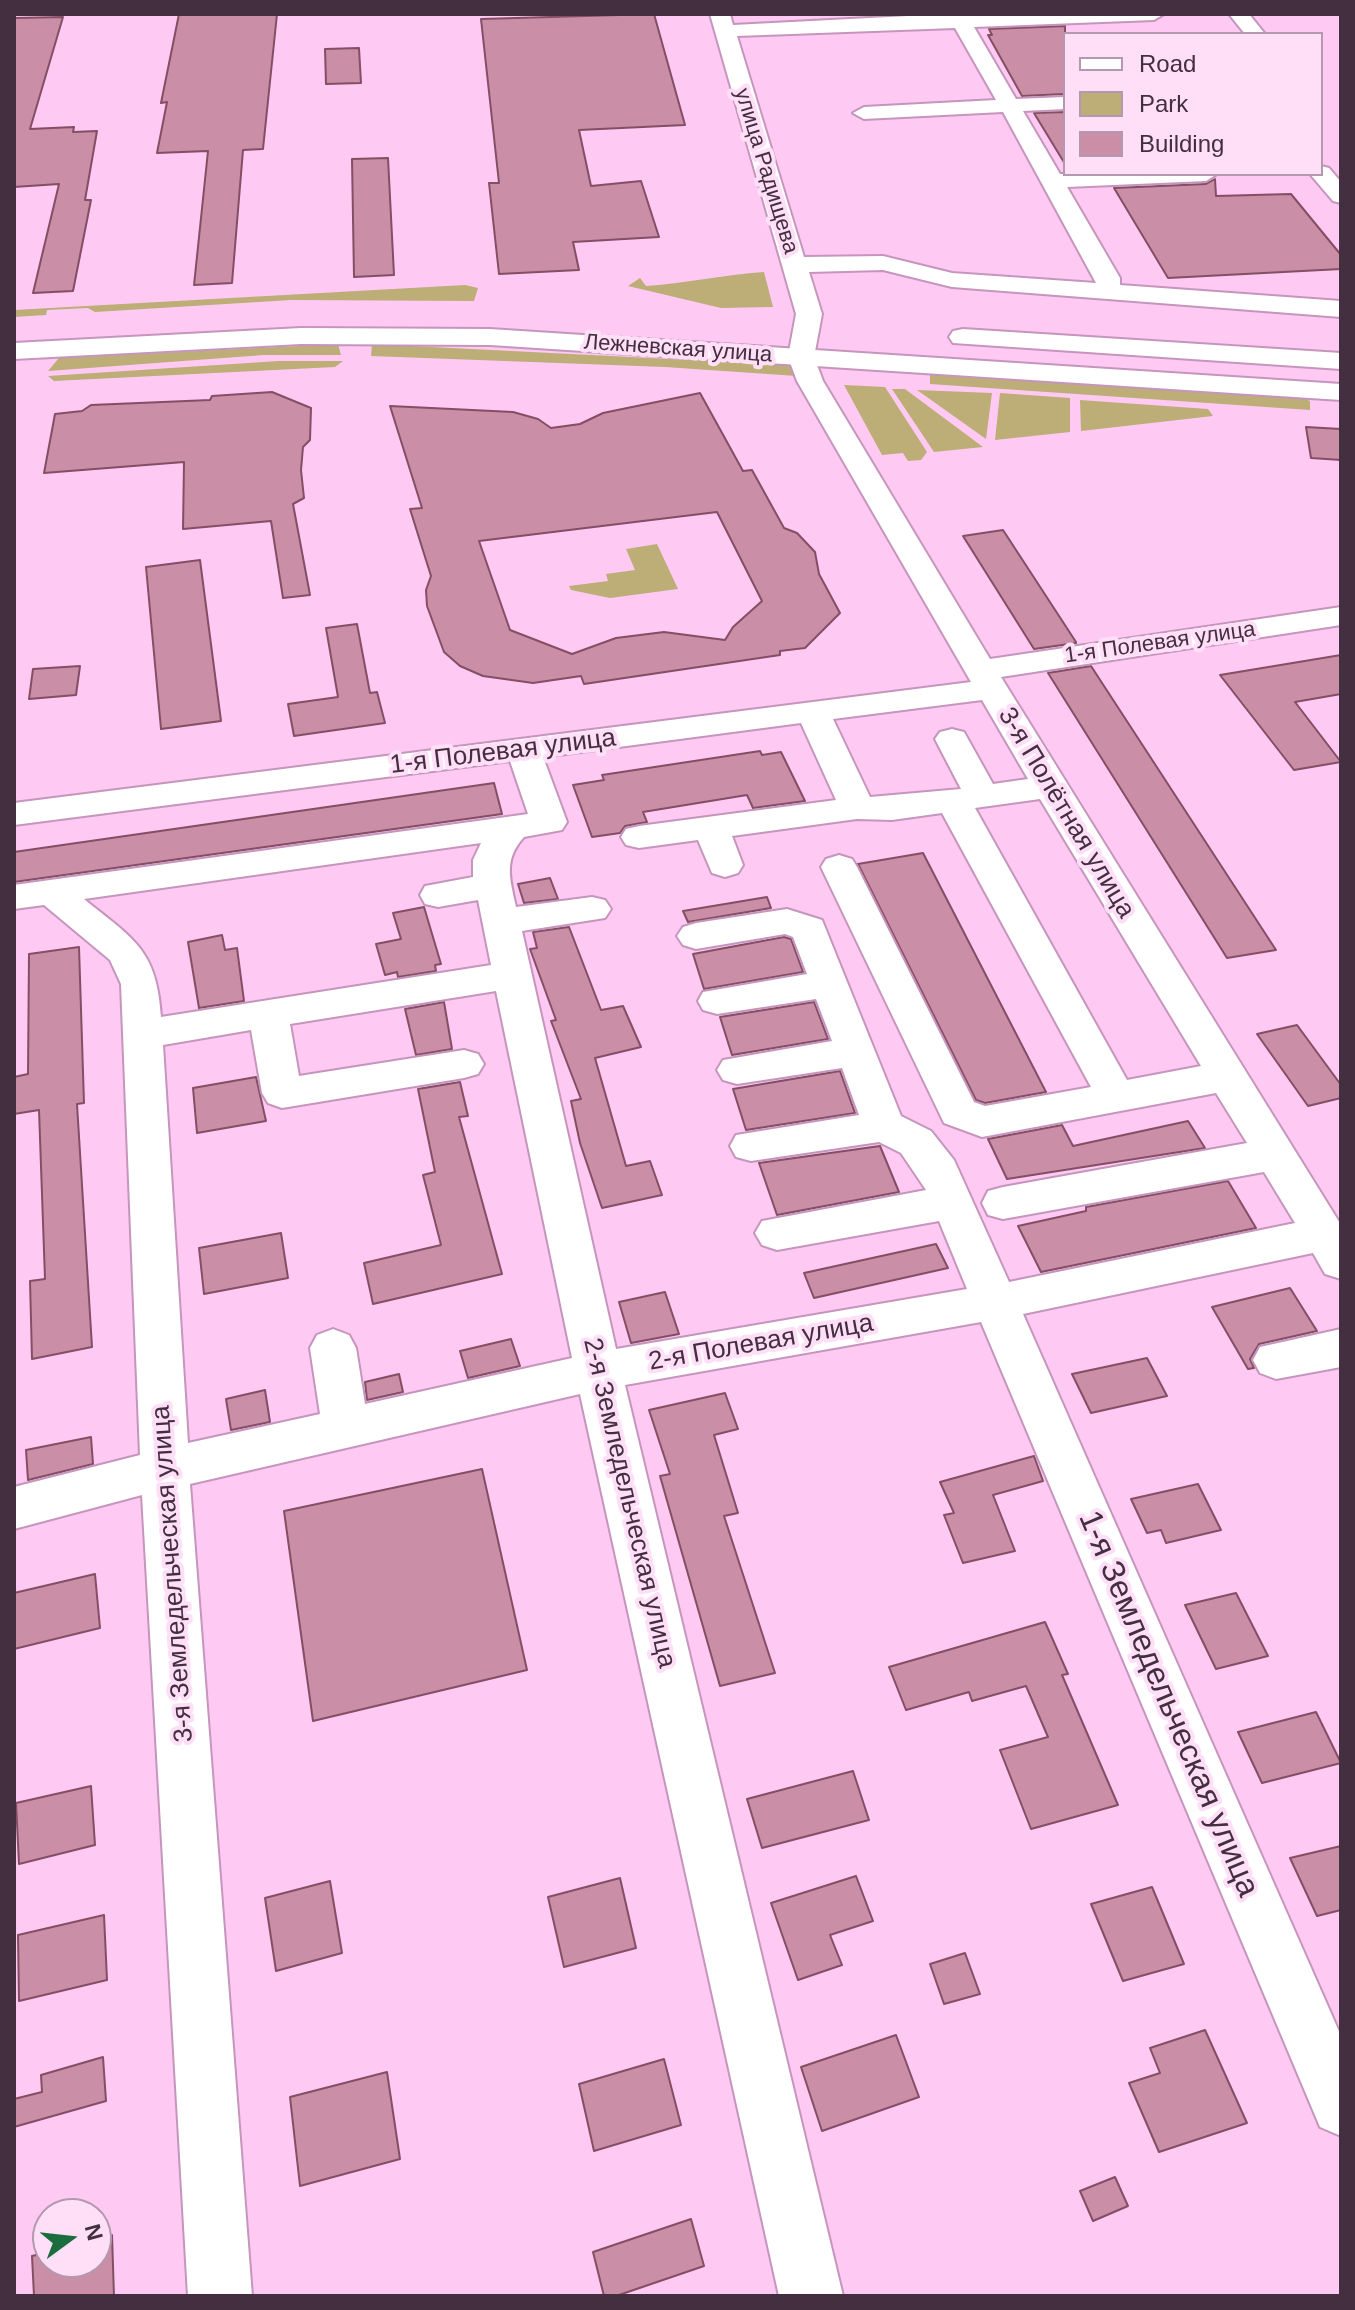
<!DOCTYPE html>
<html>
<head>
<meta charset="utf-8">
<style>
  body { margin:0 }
  #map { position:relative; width:1355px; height:2310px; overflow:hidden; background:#fecaf3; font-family:Arial,sans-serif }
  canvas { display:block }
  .frame { position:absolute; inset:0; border:16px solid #432f3f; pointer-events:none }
  .legend { position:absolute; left:1063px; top:32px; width:260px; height:144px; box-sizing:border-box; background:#ffdff8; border:2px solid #b499ae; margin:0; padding:10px 14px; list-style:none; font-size:24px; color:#432f3f }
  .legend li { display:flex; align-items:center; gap:16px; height:40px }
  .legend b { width:40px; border:2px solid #b499ae }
  .north { position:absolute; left:32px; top:2198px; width:80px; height:80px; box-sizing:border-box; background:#ffdff8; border:2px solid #b499ae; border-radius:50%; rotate:75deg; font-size:22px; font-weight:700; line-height:32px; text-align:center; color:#432f3f }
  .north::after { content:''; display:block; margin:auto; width:28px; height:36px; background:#1c6d3e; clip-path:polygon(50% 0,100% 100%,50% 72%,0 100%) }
</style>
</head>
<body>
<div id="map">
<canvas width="1355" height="2310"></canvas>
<div class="frame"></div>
<ul class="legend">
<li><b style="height:10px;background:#fff"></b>Road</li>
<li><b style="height:22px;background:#bdad77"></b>Park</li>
<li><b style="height:22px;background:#ca8ea6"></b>Building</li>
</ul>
<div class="north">N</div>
</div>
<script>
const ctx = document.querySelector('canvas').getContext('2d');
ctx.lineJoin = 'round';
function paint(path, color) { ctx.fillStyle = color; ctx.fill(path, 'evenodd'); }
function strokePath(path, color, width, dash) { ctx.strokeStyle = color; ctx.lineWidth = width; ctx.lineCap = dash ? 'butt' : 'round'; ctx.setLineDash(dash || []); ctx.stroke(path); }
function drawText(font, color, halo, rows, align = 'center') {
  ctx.font = font + ' Arial,sans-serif'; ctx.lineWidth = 8; ctx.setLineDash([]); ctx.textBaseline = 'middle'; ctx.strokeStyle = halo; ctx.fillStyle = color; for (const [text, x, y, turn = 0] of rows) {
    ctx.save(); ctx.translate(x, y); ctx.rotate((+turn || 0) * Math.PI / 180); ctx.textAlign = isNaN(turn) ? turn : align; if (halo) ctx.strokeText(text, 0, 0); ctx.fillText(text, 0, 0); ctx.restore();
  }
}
paint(new Path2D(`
  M 764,272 L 773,307 L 721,308 L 628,286 L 640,278 L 646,286 C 687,283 723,275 764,272 Z
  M 465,285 L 478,288 L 474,301 L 291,300 L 95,312 L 88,308 L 47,310 L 46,315 L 14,317 L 14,310 Z
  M 338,344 L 341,355 L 264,355 L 48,371 L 59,358 Z
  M 372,344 L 790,365 L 797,376 L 665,367 L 371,356 Z
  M 279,361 L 343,361 L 335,367 L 54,381 L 48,376 Z
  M 930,374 L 1303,398 L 1310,401 L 1310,410 L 930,384 Z
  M 844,385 L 885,387 L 927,452 L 921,460 L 908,461 L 903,453 L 882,455 Z
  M 892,389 L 905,389 L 983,447 L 934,452 Z
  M 917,390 L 992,393 L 986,439 Z
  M 1000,393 L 1070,398 L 1070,432 L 995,440 Z
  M 1080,400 L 1208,409 L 1213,416 L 1081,431 Z
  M 657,544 L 678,589 L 610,598 L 571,590 L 569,586 L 608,581 L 606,574 L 635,570 L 626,549 Z`), '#bdad77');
const building = new Path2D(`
  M 179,14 L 277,14 L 263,149 L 243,150 L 232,283 L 194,285 L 208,151 L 157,153 L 167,102 L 161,103 Z
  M 654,14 L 685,125 L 579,130 L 591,186 L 641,181 L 659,237 L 573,242 L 579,270 L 499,274 L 489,183 L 499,183 L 481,19 Z
  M 63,17 L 30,129 L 74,127 L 73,132 L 97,131 L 85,200 L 91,200 L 73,291 L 33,293 L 59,184 L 14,187 L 14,18 Z
  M 1065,26 L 1065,94 L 1022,96 L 988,35 L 992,35 L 989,29 Z
  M 359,48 L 361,83 L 326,84 L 325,49 Z
  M 1065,112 L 1065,164 L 1034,113 Z
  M 388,158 L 394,275 L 354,277 L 352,159 Z
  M 1215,179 L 1216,196 L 1291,194 L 1341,255 L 1341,269 L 1168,278 L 1114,188 L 1206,184 Z
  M 272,392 L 311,408 L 310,440 L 303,447 L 301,470 L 304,498 L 293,504 L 310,595 L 283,598 L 271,521 L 183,529 L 184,462 L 44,473 L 55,414 L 82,411 L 91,405 L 210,400 L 212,396 Z
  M 700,393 L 743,471 L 752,470 L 784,528 L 797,533 L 815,552 L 819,574 L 840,613 L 805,648 L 780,651 L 780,655 L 584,684 L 581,676 L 533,683 L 483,676 L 460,666 L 444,652 L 427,606 L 426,590 L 431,576 L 410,509 L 422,508 L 390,406 L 513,412 L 538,419 L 551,428 L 580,424 L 603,413 ZM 717,512 L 762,601 L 733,627 L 725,640 L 664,632 L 616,638 L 572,654 L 510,630 L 479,541 Z
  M 1306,427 L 1341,429 L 1341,460 L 1311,458 Z
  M 1003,530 L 1076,642 L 1076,643 L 1034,649 L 963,536 Z
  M 200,560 L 221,721 L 161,729 L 146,567 Z
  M 357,624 L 370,693 L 377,692 L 385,723 L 294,736 L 288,704 L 338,697 L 326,628 Z
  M 1341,655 L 1341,694 L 1295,702 L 1341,762 L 1294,770 L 1220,675 Z
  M 80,666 L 76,695 L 29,699 L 33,669 Z
  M 1091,666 L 1276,950 L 1227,958 L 1048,673 Z
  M 760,751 L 762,755 L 781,752 L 805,801 L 753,808 L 747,795 L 643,812 L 647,822 L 625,826 L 620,833 L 592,837 L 573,785 L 604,780 L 602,775 Z
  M 494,783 L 502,814 L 14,882 L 14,852 Z
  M 923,853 L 1046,1092 L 985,1103 L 976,1100 L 858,864 Z
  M 550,878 L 558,899 L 524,903 L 518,884 Z
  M 767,897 L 771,908 L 688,922 L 683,911 Z
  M 424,907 L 441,964 L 435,965 L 436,971 L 398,977 L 397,972 L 385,975 L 376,944 L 401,939 L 393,913 Z
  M 569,927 L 601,1010 L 623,1006 L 641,1047 L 595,1058 L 626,1166 L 650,1161 L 662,1195 L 602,1208 L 580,1143 L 571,1101 L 581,1099 L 551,1021 L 556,1020 L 530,949 L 537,948 L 533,932 Z
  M 222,935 L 225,950 L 237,948 L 244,1001 L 199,1008 L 188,942 Z
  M 784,937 L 791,939 L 803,972 L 704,989 L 693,954 Z
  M 79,947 L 84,1103 L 77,1104 L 92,1347 L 32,1359 L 30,1281 L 45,1279 L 39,1110 L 14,1114 L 14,1077 L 28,1074 L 29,954 Z
  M 444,1002 L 452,1049 L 416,1055 L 405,1009 Z
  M 814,1002 L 828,1039 L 732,1055 L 720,1017 Z
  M 1297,1025 L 1341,1085 L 1341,1098 L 1308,1106 L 1257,1034 Z
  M 840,1071 L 855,1113 L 746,1130 L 733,1089 Z
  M 256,1077 L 266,1121 L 197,1133 L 193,1088 Z
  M 460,1082 L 468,1116 L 459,1117 L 502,1274 L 373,1304 L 364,1263 L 441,1245 L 423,1175 L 435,1172 L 418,1089 Z
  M 1188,1121 L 1205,1148 L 1007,1179 L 988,1139 L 1062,1125 L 1073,1146 Z
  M 880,1146 L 899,1192 L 777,1215 L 759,1163 Z
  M 1228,1181 L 1256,1228 L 1041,1272 L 1018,1226 L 1086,1211 L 1086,1207 Z
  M 281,1233 L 288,1278 L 204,1294 L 199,1248 Z
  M 936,1244 L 948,1268 L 814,1298 L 804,1273 Z
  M 1290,1288 L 1317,1331 L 1259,1344 L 1250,1359 L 1254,1368 L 1248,1369 L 1212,1307 Z
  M 665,1292 L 679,1334 L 631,1343 L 619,1302 Z
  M 511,1339 L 520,1366 L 468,1378 L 460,1351 Z
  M 1147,1358 L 1167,1396 L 1091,1413 L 1072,1374 Z
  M 399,1374 L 403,1392 L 367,1400 L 365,1382 Z
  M 265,1390 L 270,1422 L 231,1430 L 226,1399 Z
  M 725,1393 L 738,1429 L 714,1435 L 738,1513 L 724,1516 L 775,1673 L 720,1686 L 660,1476 L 670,1474 L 649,1410 Z
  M 91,1437 L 93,1464 L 28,1480 L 26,1450 Z
  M 1034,1456 L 1043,1481 L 993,1495 L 1015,1551 L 963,1563 L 944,1515 L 954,1513 L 940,1482 Z
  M 482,1469 L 527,1670 L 313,1721 L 284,1511 Z
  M 1198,1484 L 1221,1530 L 1166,1543 L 1161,1530 L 1147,1533 L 1131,1499 Z
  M 95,1574 L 100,1628 L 14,1649 L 14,1593 Z
  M 1236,1593 L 1268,1656 L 1216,1669 L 1185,1605 Z
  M 1045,1622 L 1068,1674 L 1062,1675 L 1118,1805 L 1031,1829 L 1000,1750 L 1048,1737 L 1026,1686 L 972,1701 L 969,1692 L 906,1710 L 889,1667 Z
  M 1316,1712 L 1341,1763 L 1262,1783 L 1238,1732 Z
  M 853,1771 L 869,1820 L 762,1848 L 747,1799 Z
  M 91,1786 L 95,1845 L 19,1864 L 16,1803 Z
  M 1341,1846 L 1341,1910 L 1317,1916 L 1290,1858 Z
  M 856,1876 L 873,1921 L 830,1935 L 842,1965 L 798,1980 L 771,1903 Z
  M 620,1878 L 636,1948 L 564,1967 L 548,1897 Z
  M 330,1881 L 342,1953 L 276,1971 L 265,1898 Z
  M 1152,1887 L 1184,1964 L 1123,1981 L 1091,1904 Z
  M 104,1915 L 107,1980 L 19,2001 L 18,1935 Z
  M 965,1953 L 980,1994 L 944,2004 L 930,1964 Z
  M 1205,2030 L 1247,2123 L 1159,2152 L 1129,2083 L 1160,2073 L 1150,2048 Z
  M 896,2035 L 919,2097 L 822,2131 L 801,2067 Z
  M 103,2057 L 106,2101 L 14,2127 L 14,2099 L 42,2092 L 41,2075 Z
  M 664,2059 L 681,2125 L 594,2151 L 579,2084 Z
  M 387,2072 L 400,2159 L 300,2186 L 290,2097 Z
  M 1115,2177 L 1128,2206 L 1093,2221 L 1080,2191 Z
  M 691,2219 L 704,2266 L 616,2296 L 604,2296 L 593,2252 Z
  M 112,2235 L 114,2296 L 34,2296 L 32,2256 L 48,2252 L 48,2262 L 96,2262 L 96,2239 Z`);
paint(building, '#ca8ea6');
strokePath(building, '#844e65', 2);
const minor = new Path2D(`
  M 710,14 L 730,14 L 733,25 L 947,14 L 1164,14 L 1154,20 L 974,27 L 1016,99 L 1065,97 L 1065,109 L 1023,111 L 1060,174 L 1217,174 L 1206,181 L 1067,187 L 1120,278 L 1120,285 L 1341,301 L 1341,317 L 952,287 L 883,270 L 809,272 L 822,314 L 814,357 L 823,381 L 990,659 L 1341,607 L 1341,625 L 1001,677 L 1341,1225 L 1341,1279 L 1325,1274 L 1313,1253 L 1023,1314 L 1341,2036 L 1341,2136 L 1320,2127 L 981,1322 L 625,1385 L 843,2296 L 779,2296 L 580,1394 L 190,1484 L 252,2296 L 188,2296 L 142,1495 L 14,1529 L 14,1487 L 140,1455 L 121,984 L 110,960 L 44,905 L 14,909 L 14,885 L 528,814 L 510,761 L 14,825 L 14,803 L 971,682 L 797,381 L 788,357 L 796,314 ZM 955,28 L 996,100 L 864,107 L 853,113 L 864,119 L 1003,112 L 1096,283 L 952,273 L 883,256 L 804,257 L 737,36 ZM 982,700 L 1028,779 L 993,784 L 964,732 L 952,729 L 940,732 L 935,739 L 961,789 L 870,797 L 833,719 ZM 801,723 L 836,800 L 639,826 L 626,829 L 621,837 L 626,845 L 639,848 L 698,840 L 712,873 L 725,877 L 738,873 L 743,865 L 732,836 L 857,819 L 892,820 L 942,813 L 1091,1087 L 985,1106 L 974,1102 L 857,867 L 852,859 L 839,855 L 826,859 L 821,867 L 944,1123 L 982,1137 L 1216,1093 L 1247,1143 L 1003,1187 L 988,1191 L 982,1203 L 988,1215 L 1003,1219 L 1264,1172 L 1295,1223 L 1009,1282 L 954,1160 L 931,1131 L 901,1116 L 822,920 L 787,909 L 696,923 L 683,927 L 677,936 L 683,945 L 696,949 L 785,934 L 793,937 L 807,974 L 703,992 L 698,1001 L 703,1010 L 717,1014 L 816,999 L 832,1041 L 723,1060 L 717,1070 L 723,1080 L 737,1084 L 842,1068 L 859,1115 L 736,1135 L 730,1146 L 736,1157 L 751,1161 L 879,1142 L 901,1153 L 926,1190 L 762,1221 L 755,1233 L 762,1245 L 777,1250 L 939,1221 L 967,1289 L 616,1349 L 522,931 L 605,918 L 611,909 L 605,900 L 592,897 L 516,907 C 510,879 503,860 524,837 L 562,830 L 567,822 L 543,757 ZM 1040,799 L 1201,1066 L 1127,1080 L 975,808 ZM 481,843 L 473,860 L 473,877 L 425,886 L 420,895 L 425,904 L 438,907 L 478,900 L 491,965 L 161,1017 C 157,949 133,939 84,899 ZM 496,991 L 572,1358 L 365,1404 L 356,1348 L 349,1335 L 333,1329 L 317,1335 L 310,1348 L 320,1414 L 188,1443 L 163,1045 L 251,1030 L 262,1093 L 268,1103 L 282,1108 L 464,1078 L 478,1074 L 484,1064 L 478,1054 L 464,1050 L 299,1076 L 290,1024 Z
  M 1229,14 L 1249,14 L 1265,34 L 1245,34 Z
  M 1321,166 L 1329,168 L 1341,182 L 1341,203 L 1333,201 L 1310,174 L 1321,174 Z
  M 1341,1329 L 1341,1367 L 1276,1379 L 1260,1373 L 1253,1360 L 1260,1347 Z`);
const highway = new Path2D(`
  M 301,328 L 490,329 L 1341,384 L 1341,400 L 490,345 L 301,344 L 14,359 L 14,343 Z
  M 963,329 L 1341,353 L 1341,369 L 953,343 L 949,337 L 953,331 Z`);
strokePath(minor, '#c695bc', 4);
strokePath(highway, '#c695bc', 4);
paint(minor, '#fff');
paint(highway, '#fff');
drawText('22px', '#432f3f', '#ffdff8', [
  ["улица Радищева",766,171,73],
  ["Лежневская улица",678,349,4],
  ["1-я Полевая улица",1160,643,-8]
]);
drawText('26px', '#432f3f', '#ffdff8', [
  ["1-я Полевая улица",503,752,-7],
  ["3-я Полётная улица",1066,813,59],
  ["2-я Полевая улица",761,1343,-10],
  ["2-я Земледельческая улица",629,1503,77],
  ["3-я Земледельческая улица",173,1574,-94]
]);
drawText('32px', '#432f3f', '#ffdff8', [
  ["1-я Земледельческая улица",1168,1704,67]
]);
</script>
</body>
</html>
